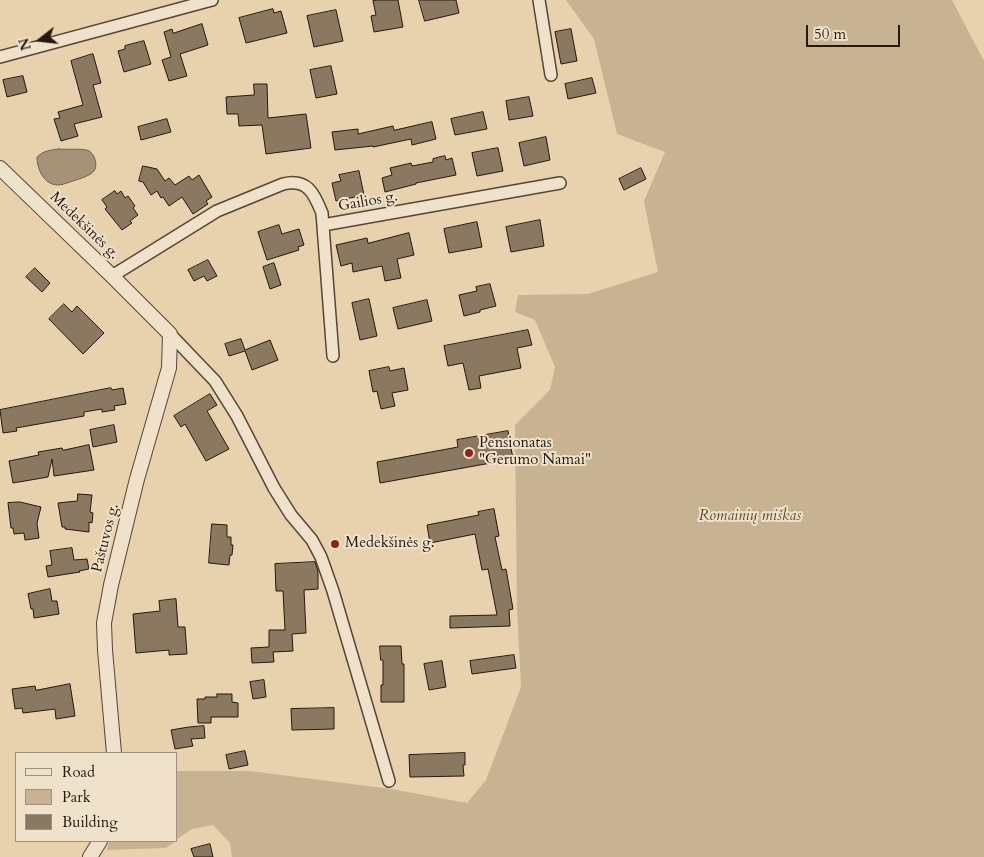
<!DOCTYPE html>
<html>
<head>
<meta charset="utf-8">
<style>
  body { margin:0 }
  #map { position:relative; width:984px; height:857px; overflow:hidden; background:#e8d1ad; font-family:Cardo,serif }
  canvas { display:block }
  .legend { position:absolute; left:15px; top:752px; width:162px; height:90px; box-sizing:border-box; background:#f0e1ca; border:1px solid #9e917f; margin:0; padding:6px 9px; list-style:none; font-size:15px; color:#24180f }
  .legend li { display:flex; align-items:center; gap:10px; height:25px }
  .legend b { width:25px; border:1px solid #9e917f }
  .north { position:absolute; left:15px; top:15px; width:50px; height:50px; -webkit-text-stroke:4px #f0e1ca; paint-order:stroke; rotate:254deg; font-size:14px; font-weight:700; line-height:20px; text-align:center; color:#24180f }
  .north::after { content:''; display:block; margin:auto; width:18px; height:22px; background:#24180f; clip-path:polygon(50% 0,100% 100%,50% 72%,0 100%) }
  .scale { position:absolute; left:806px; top:25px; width:94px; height:22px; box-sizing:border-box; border:2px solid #24180f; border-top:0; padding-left:6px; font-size:15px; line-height:18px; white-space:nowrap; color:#24180f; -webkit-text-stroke:4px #f0e1ca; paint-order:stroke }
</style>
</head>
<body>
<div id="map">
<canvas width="984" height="857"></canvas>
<ul class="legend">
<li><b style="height:6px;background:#f0e1ca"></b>Road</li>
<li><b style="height:14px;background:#c7b292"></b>Park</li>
<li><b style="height:14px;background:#8a7861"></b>Building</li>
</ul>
<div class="north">N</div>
<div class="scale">50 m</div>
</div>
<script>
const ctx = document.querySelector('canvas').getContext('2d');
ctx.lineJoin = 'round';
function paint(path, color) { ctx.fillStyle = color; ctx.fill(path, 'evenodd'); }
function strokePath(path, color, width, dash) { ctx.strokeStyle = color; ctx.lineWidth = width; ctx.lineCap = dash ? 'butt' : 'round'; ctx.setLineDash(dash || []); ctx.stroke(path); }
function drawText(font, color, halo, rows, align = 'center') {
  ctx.font = font + ' Cardo,serif'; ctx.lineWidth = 4; ctx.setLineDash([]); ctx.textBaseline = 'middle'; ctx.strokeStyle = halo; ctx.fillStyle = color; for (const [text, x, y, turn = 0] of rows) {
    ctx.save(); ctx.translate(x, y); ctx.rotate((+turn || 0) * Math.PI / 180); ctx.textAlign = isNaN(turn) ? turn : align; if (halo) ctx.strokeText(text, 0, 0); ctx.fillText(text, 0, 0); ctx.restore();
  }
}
paint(new Path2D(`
  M 566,0 L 952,0 L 984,61 L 984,857 L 232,857 L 230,843 L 213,825 L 192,829 L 176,840 L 176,771 L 250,771 L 391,789 L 467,803 L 486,780 L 521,687 L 517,609 L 515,425 L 550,390 L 555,367 L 535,320 L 515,312 L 518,295 L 588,294 L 658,272 L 644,201 L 665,152 L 617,134 L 594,39 Z
  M 109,841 L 176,841 L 166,848 L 107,850 Z`), '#c7b292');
const water = new Path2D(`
  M 59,149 C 67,150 85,148 89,151 C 95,154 98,166 94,171 C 90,176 79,179 73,181 C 69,182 63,185 58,185 C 44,185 37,169 37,157 C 43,151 50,150 59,149 Z`);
paint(water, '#a59277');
strokePath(water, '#71614d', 1);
const building = new Path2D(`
  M 379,0 L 398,0 L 403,27 L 374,32 L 371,16 L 376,15 L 373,1 Z
  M 419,0 L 456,0 L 459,13 L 425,21 Z
  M 273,9 L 274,13 L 281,11 L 287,33 L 246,43 L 239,18 Z
  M 336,10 L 343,41 L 314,47 L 307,16 Z
  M 202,24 L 208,45 L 180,54 L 187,76 L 169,81 L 162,60 L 171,57 L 164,32 L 172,29 L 173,33 Z
  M 571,29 L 577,61 L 561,64 L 555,32 Z
  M 144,41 L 151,64 L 124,72 L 118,51 L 125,49 L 125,46 Z
  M 93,54 L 101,83 L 93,85 L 102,117 L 74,124 L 78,136 L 61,141 L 54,119 L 60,118 L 58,112 L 83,105 L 71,61 Z
  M 331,66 L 337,94 L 316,98 L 310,70 Z
  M 23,76 L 27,92 L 7,97 L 3,80 Z
  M 592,78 L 596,93 L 568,99 L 565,84 Z
  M 254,84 L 267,84 L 268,118 L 306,114 L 311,148 L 266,154 L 262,125 L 239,126 L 238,114 L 227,114 L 226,97 L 254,95 Z
  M 529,97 L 533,116 L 509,120 L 506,101 Z
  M 483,112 L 487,129 L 455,135 L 451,119 Z
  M 167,119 L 171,132 L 141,140 L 138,127 Z
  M 432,122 L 436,139 L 412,145 L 411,139 L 373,147 L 373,146 L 335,150 L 332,132 L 358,129 L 358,134 L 393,126 L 394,130 Z
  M 546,137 L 550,160 L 524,166 L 519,143 Z
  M 498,148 L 503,171 L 477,176 L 472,153 Z
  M 445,156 L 446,160 L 452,158 L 456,175 L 416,183 L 416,184 L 385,192 L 382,178 L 392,175 L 390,168 L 411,163 L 412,166 L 433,162 L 433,159 Z
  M 143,166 L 157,169 L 165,181 L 169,178 L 175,185 L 189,176 L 192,180 L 199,175 L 212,197 L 206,201 L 208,204 L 193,214 L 182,197 L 169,206 L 163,197 L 161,198 L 157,191 L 151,195 L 143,182 L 139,181 Z
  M 641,168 L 646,179 L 624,190 L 619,179 Z
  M 359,171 L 364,195 L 336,201 L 332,183 L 341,181 L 339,175 Z
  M 115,191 L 117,194 L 121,191 L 125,198 L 128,196 L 135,206 L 133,208 L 138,215 L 130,221 L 132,223 L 122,230 L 105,209 L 107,207 L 102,200 Z
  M 540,220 L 544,246 L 511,252 L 506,227 Z
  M 477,222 L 482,247 L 449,253 L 444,229 Z
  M 279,225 L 282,234 L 299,229 L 304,245 L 298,247 L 299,250 L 267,260 L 258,232 Z
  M 409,233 L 414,255 L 397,259 L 401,278 L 385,281 L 382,266 L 353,272 L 352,263 L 341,266 L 336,245 L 367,238 L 368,243 Z
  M 208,260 L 217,276 L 207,281 L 204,276 L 194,281 L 188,270 Z
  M 274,263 L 281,285 L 270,289 L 263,267 Z
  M 35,268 L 50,283 L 42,292 L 26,277 Z
  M 490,284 L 496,306 L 480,310 L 480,312 L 464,316 L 459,295 L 477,291 L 476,287 Z
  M 369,299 L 377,336 L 360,340 L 352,303 Z
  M 427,300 L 432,321 L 398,329 L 393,308 Z
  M 64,304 L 72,312 L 77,306 L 104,333 L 83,354 L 49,319 Z
  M 528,330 L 532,345 L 517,348 L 521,368 L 479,376 L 481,388 L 469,390 L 463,363 L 448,366 L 444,346 Z
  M 241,339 L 245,350 L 270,340 L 278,360 L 252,370 L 245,351 L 229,356 L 225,344 Z
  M 389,367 L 390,371 L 404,368 L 408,390 L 392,393 L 395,406 L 381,409 L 377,391 L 373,392 L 369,371 Z
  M 111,388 L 112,390 L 123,388 L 126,404 L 114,406 L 115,410 L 102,412 L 102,409 L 84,412 L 84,416 L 16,428 L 17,431 L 3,433 L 0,410 Z
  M 210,394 L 217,405 L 207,411 L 229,449 L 206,461 L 185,424 L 181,427 L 174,416 Z
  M 114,425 L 117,442 L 93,447 L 90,430 Z
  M 508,431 L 513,459 L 380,483 L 377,462 L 458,447 L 457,440 Z
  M 89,445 L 94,470 L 54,476 L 52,459 L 48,477 L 13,483 L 9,461 L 39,455 L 38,452 L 62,448 L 63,450 Z
  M 78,494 L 92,495 L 90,512 L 93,513 L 92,523 L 89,522 L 89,532 L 65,529 L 65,527 L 62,527 L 58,503 L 77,501 Z
  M 20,502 L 41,507 L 37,523 L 39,538 L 25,540 L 24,533 L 14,534 L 13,528 L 11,528 L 8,503 Z
  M 494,509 L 499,536 L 495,537 L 502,570 L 506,569 L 513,609 L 509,610 L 510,626 L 450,628 L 450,616 L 497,615 L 488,569 L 482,570 L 475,534 L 430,543 L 427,525 L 479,515 L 478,512 Z
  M 212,524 L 227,525 L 227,537 L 231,537 L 231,545 L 233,545 L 232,555 L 230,555 L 229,565 L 209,563 Z
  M 72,548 L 74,560 L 87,559 L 89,569 L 79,571 L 80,572 L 48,577 L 46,566 L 52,565 L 50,551 Z
  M 315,562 L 318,571 L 318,589 L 304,590 L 306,633 L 292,634 L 293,651 L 273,652 L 274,662 L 252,663 L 251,648 L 269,647 L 269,630 L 285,630 L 283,591 L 276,591 L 275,564 Z
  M 50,589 L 52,601 L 57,601 L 59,614 L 34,618 L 33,609 L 31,609 L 28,594 Z
  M 176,599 L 178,627 L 185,627 L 187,654 L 169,655 L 169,650 L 136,653 L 133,614 L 160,611 L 159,601 Z
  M 380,646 L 401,646 L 402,664 L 404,664 L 404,702 L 381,702 L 381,685 L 383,685 L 383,660 L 381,660 Z
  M 514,655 L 516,668 L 472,674 L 470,661 Z
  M 442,661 L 446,687 L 429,690 L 424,664 Z
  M 264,680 L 266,697 L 253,699 L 250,682 Z
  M 70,684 L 75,716 L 56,719 L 55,709 L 23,713 L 22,708 L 15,709 L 12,689 L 35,686 L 36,690 Z
  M 217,694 L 232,694 L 232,702 L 238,703 L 238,717 L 211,717 L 211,723 L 198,723 L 197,699 L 205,699 L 205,697 L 217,697 Z
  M 334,708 L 334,729 L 292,730 L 291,709 Z
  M 204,726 L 205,738 L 191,739 L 193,746 L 175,749 L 171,730 L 189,727 Z
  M 245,751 L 248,765 L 229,769 L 226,755 Z
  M 465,753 L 465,765 L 463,765 L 464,776 L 410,777 L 409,755 Z
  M 210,844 L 213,857 L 194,857 L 191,849 Z`);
paint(building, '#8a7861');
strokePath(building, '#24180f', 1);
const minor = new Path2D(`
  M 539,0 L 551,75
  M 0,57 L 212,0
  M 323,225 L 560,183
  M 112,276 L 217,211 L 283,184 C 307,178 314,193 322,213 L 333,356
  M 170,334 L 215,381 L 237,416 L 274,488 L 291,515 L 312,540 L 321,557 L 333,591 L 389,781`);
const tertiary = new Path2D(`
  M 0,168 L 112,276 L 170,334 L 169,368 L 137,479 L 111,585 L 104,623 L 105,650 L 114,753
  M 90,857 L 100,841`);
strokePath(minor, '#554636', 14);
strokePath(tertiary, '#554636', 16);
strokePath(minor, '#f0e1ca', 11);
strokePath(tertiary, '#f0e1ca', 14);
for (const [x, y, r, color] of [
  [469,453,5,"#8f2418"],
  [335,544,5,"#8f2418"]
]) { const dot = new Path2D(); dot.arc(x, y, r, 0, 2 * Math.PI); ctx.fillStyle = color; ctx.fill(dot); strokePath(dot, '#f0e1ca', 2); }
drawText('15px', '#24180f', '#f0e1ca', [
  ["Gailios g.",368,202,-10],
  ["Medekšinės g.",84,226,44],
  ["Paštuvos g.",106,538,-76]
]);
drawText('15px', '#24180f', '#f0e1ca', [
  ["Pensionatas",479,444],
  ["\"Gerumo Namai\"",479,461],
  ["Medekšinės g.",345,544]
], 'left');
drawText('italic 15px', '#554636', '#f0e1ca', [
  ["Romainių miškas",750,517]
]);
</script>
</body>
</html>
